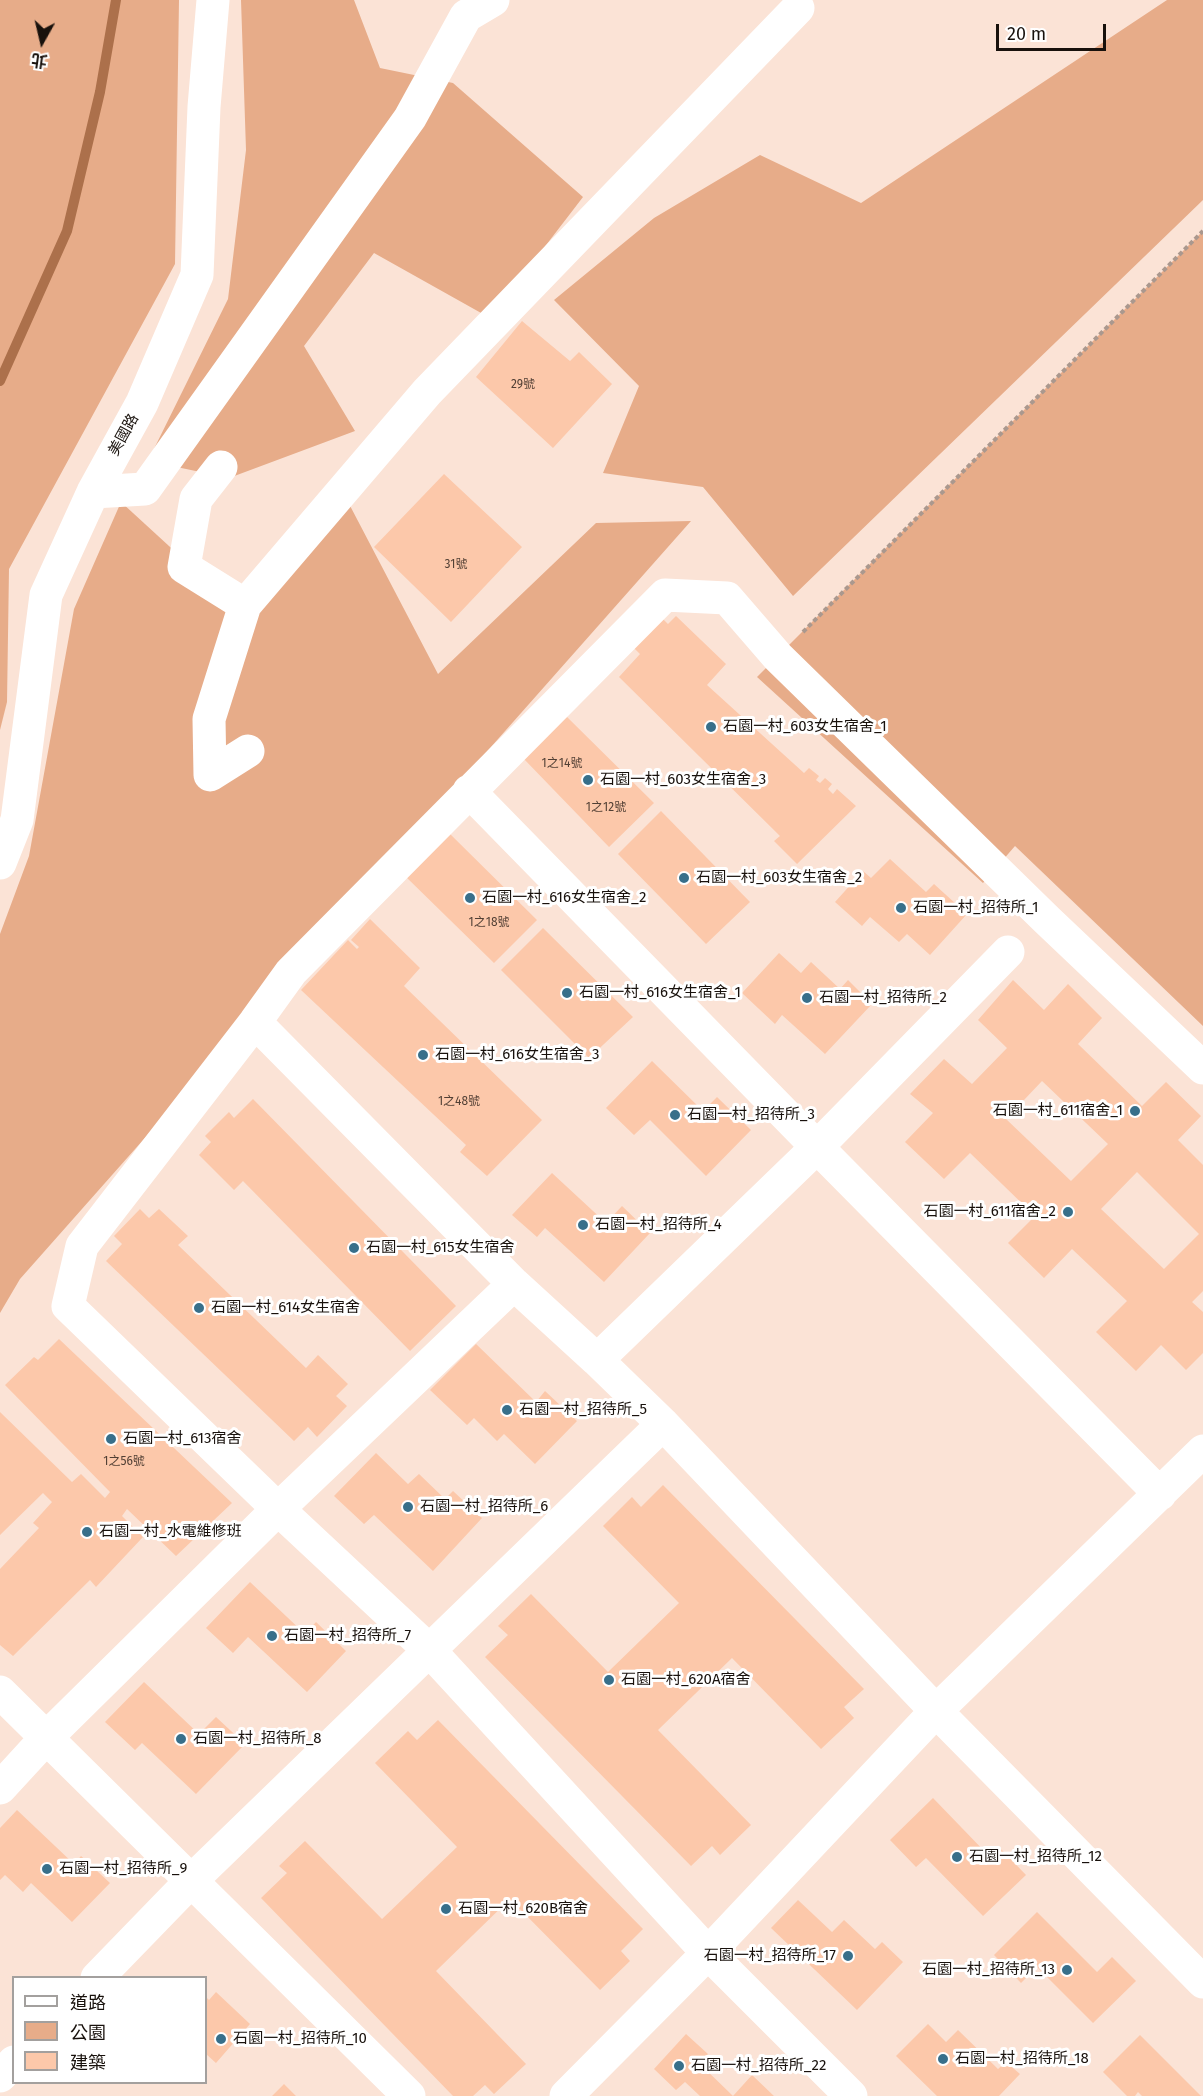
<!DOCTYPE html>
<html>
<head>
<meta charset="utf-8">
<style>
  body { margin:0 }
  #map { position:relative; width:1203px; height:2096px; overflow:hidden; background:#fbe3d6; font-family:"Fira Sans","Noto Sans TC",sans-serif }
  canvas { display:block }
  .legend { position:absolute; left:12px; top:1976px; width:195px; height:108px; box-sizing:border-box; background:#fff; border:2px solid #a3a09e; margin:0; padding:8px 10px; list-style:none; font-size:18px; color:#18110c }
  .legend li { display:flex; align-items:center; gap:12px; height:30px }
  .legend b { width:30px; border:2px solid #a3a09e }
  .north { position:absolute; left:12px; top:12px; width:60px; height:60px; -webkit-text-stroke:4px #fff; paint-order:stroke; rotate:188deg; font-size:16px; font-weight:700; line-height:24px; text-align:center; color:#18110c }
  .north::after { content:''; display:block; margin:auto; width:21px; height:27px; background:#18110c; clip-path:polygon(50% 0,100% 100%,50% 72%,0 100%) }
  .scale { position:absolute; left:996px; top:24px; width:110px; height:27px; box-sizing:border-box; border:3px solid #18110c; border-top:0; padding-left:8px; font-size:18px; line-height:21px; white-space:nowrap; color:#18110c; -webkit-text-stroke:4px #fff; paint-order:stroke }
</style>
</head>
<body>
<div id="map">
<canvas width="1203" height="2096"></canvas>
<ul class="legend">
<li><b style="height:8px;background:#fff"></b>道路</li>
<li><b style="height:16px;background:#e7ac89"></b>公園</li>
<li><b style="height:16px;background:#fcc8aa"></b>建築</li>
</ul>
<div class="north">北</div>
<div class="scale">20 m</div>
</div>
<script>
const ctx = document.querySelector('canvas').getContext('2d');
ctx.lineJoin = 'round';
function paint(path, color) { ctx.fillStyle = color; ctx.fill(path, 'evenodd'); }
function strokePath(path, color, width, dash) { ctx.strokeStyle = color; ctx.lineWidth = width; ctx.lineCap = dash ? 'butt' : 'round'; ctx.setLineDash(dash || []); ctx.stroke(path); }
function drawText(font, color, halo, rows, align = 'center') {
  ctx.font = font + ' "Fira Sans","Noto Sans TC",sans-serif'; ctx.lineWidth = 6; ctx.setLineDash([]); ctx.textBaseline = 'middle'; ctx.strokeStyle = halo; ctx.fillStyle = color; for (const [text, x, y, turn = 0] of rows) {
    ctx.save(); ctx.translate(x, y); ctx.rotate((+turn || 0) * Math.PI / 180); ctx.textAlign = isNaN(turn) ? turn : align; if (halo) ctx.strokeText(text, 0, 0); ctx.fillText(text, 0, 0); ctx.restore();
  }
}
paint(new Path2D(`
  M 0,0 L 179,0 L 175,264 L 9,569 L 7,702 L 0,730 Z
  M 241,0 L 354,0 L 380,68 L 453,83 L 583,197 L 490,318 L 374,253 L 304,346 L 355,431 L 229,478 L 148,461 L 228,299 L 246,150 Z
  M 1167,0 L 1203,0 L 1203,200 L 793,596 L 703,487 L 603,473 L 639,386 L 554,300 L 654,218 L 760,155 L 861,203 Z
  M 1203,231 L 1203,1026 L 1015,846 L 983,883 L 757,677 Z
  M 347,500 L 438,674 L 596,523 L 691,521 L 20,1279 L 0,1313 L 0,934 L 29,856 L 74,609 L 121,502 L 229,601 Z`), '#e7ac89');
strokePath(new Path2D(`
  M 0,381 L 67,231 L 100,92 L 116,0`), '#ac704b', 10);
paint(new Path2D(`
  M 522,321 L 570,361 L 579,352 L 612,384 L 553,448 L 476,377 Z
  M 444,474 L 522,547 L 451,622 L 374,547 Z
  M 658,614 L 668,624 L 676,616 L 726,664 L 707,685 L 804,773 L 809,768 L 819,776 L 816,780 L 820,783 L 825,778 L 832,784 L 828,789 L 833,794 L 837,789 L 856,806 L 797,864 L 774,841 L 780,836 L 619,677 L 640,654 L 630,644 Z
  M 565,715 L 654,803 L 609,847 L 523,758 Z
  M 661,811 L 750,902 L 706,944 L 618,854 Z
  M 447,831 L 537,920 L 494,963 L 404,875 Z
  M 890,859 L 926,892 L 934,884 L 967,914 L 930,955 L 907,934 L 899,942 L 870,917 L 862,926 L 835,902 L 863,871 L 871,878 Z
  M 370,919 L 420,968 L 404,986 L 542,1120 L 487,1176 L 460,1152 L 466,1145 L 301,990 L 348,940 L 357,949 L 359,947 L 351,940 Z
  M 543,928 L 633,1017 L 589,1058 L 501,970 Z
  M 779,953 L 801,973 L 811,962 L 840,989 L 848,980 L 872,1004 L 825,1054 L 782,1015 L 775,1024 L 742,993 Z
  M 1013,980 L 1044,1010 L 1068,984 L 1102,1018 L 1078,1044 L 1142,1106 L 1166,1082 L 1201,1116 L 1178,1140 L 1203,1165 L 1203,1291 L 1192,1302 L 1203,1312 L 1203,1353 L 1186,1370 L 1161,1345 L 1136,1371 L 1096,1332 L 1127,1301 L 1072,1249 L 1044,1278 L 1008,1243 L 1035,1216 L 970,1153 L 944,1179 L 905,1142 L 933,1113 L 910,1094 L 944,1059 L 972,1084 L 1007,1048 L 978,1020 ZM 1042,1081 L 1108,1144 L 1071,1181 L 1006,1119 ZM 1137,1172 L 1199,1234 L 1164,1269 L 1101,1209 Z
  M 652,1061 L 703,1111 L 717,1097 L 751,1130 L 706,1176 L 650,1120 L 634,1135 L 606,1108 Z
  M 253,1099 L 456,1306 L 410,1351 L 243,1181 L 234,1190 L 199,1155 L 211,1142 L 205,1136 L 229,1112 L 234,1118 Z
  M 552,1173 L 606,1223 L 622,1206 L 650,1233 L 604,1282 L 545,1228 L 537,1237 L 512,1215 Z
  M 140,1209 L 149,1218 L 159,1209 L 188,1236 L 178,1245 L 306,1368 L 318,1355 L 348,1384 L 336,1396 L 347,1406 L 317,1437 L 308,1427 L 294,1441 L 106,1261 L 122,1244 L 114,1236 Z
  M 59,1339 L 232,1503 L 176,1556 L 127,1509 L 122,1516 L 143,1537 L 96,1587 L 90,1580 L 13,1656 L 0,1645 L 0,1569 L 39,1528 L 33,1523 L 52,1502 L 43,1493 L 0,1535 L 0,1412 L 72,1482 L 81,1474 L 105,1498 L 110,1492 L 5,1385 L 34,1357 L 38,1360 Z
  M 476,1344 L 536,1402 L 545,1391 L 577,1421 L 535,1464 L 504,1434 L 497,1441 L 474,1418 L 467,1425 L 430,1390 Z
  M 376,1453 L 408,1484 L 419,1474 L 445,1499 L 453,1491 L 482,1518 L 433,1571 L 374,1515 L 364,1524 L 334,1496 Z
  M 663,1485 L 864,1689 L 844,1707 L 854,1718 L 821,1749 L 732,1658 L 658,1730 L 751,1825 L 720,1855 L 712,1846 L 691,1866 L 485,1657 L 508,1635 L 498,1626 L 531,1594 L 608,1672 L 679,1603 L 603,1526 L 632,1497 L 641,1507 Z
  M 250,1582 L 305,1634 L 316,1622 L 346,1651 L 307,1692 L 248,1637 L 233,1653 L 206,1628 Z
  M 144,1682 L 199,1734 L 216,1717 L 245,1744 L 196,1794 L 142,1743 L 135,1750 L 105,1722 Z
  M 438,1720 L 643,1929 L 621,1951 L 630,1961 L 600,1990 L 510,1899 L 436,1971 L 526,2064 L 494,2094 L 485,2085 L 473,2096 L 453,2096 L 261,1898 L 287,1873 L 279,1866 L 305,1841 L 382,1919 L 457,1847 L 375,1763 L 408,1731 L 417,1740 Z
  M 933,1798 L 989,1856 L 999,1847 L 1026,1875 L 983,1916 L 926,1858 L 916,1867 L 890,1840 Z
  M 17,1810 L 74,1864 L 81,1856 L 110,1883 L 72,1922 L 31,1883 L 23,1892 L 5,1875 L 0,1880 L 0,1828 Z
  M 798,1900 L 832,1932 L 844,1920 L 875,1949 L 882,1942 L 903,1962 L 857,2010 L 771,1928 Z
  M 1037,1912 L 1097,1972 L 1112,1957 L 1136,1981 L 1093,2023 L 1037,1967 L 1021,1983 L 994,1955 Z
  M 216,1992 L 250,2024 L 216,2063 L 206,2054 L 206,1997 L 209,2000 Z
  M 928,2024 L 946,2042 L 958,2030 L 998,2069 L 1006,2062 L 1020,2074 L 999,2096 L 937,2096 L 896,2056 Z
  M 686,2034 L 708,2054 L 699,2063 L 733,2096 L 752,2075 L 774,2096 L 700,2096 L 685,2082 L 676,2090 L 654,2069 Z
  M 1140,2035 L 1201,2096 L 1142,2096 L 1138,2092 L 1135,2096 L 1127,2096 L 1103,2072 Z
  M 284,2084 L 296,2096 L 272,2096 Z`), '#fcc8aa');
strokePath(new Path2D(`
  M 803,632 L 1203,231`), '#aa988e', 4, [4.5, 3]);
strokePath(new Path2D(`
  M 221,467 L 196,499 L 184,567 L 245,605 L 427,392 L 798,8
  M 93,492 L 145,489 L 410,118 L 466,16 L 493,0
  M 245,605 L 209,719 L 210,775 L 248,751
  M 469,791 L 817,1147 L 1160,1494
  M 0,863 L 17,820 L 46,595 L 93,492 L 142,403 L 197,275 L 204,107 L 213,0
  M 255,1022 L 514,1284 L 597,1360 L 663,1424 L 936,1711 L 1203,1982
  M 597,1360 L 817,1147 L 1008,952
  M 0,1692 L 409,2096
  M 0,1788 L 46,1738 L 278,1509 L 514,1284
  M 97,1978 L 191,1881 L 663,1424
  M 0,2076 L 14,2062
  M 566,2096 L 708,1953 L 936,1711 L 1203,1451
  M 851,2096 L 708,1953 L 430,1651 L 278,1509 L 68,1306 L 82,1246 L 255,1022 L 291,972 L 665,595 L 727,598 L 778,657 L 1047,920 L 1203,1068`), '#fff', 33);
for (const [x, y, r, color] of [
  [711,727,6,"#386f8a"],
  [588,780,6,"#386f8a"],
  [684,878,6,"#386f8a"],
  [470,898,6,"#386f8a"],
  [901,908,6,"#386f8a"],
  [567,993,6,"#386f8a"],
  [807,998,6,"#386f8a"],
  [423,1055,6,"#386f8a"],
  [1135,1111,6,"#386f8a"],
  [675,1115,6,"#386f8a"],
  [1068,1212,6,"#386f8a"],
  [583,1225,6,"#386f8a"],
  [354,1248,6,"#386f8a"],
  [199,1308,6,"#386f8a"],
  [507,1410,6,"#386f8a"],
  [111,1439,6,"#386f8a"],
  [408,1507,6,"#386f8a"],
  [87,1532,6,"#386f8a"],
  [272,1636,6,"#386f8a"],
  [609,1680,6,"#386f8a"],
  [181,1739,6,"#386f8a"],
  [957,1857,6,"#386f8a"],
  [47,1869,6,"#386f8a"],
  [446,1909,6,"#386f8a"],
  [848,1956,6,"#386f8a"],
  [1067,1970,6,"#386f8a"],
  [221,2039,6,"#386f8a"],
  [943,2059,6,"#386f8a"],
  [679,2066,6,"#386f8a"]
]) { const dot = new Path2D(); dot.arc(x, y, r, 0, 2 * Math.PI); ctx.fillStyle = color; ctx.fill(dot); strokePath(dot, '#fff', 2); }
drawText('12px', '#513f34', null, [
  ["29號",523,385],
  ["31號",456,565],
  ["1之14號",562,764],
  ["1之12號",606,808],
  ["1之18號",489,923],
  ["1之48號",459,1102],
  ["1之56號",124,1462]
]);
drawText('15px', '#18110c', '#fff', [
  ["美國路",124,435,-61]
]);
drawText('15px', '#18110c', '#fff', [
  ["石園一村_603女生宿舍_1",723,727],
  ["石園一村_603女生宿舍_3",600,780],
  ["石園一村_603女生宿舍_2",696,878],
  ["石園一村_616女生宿舍_2",482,898],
  ["石園一村_招待所_1",913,908],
  ["石園一村_616女生宿舍_1",579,993],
  ["石園一村_招待所_2",819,998],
  ["石園一村_616女生宿舍_3",435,1055],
  ["石園一村_611宿舍_1",1123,1111,"right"],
  ["石園一村_招待所_3",687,1115],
  ["石園一村_611宿舍_2",1056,1212,"right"],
  ["石園一村_招待所_4",595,1225],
  ["石園一村_615女生宿舍",366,1248],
  ["石園一村_614女生宿舍",211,1308],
  ["石園一村_招待所_5",519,1410],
  ["石園一村_613宿舍",123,1439],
  ["石園一村_招待所_6",420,1507],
  ["石園一村_水電維修班",99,1532],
  ["石園一村_招待所_7",284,1636],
  ["石園一村_620A宿舍",621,1680],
  ["石園一村_招待所_8",193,1739],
  ["石園一村_招待所_12",969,1857],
  ["石園一村_招待所_9",59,1869],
  ["石園一村_620B宿舍",458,1909],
  ["石園一村_招待所_17",836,1956,"right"],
  ["石園一村_招待所_13",1055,1970,"right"],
  ["石園一村_招待所_10",233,2039],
  ["石園一村_招待所_18",955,2059],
  ["石園一村_招待所_22",691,2066]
], 'left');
</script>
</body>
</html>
